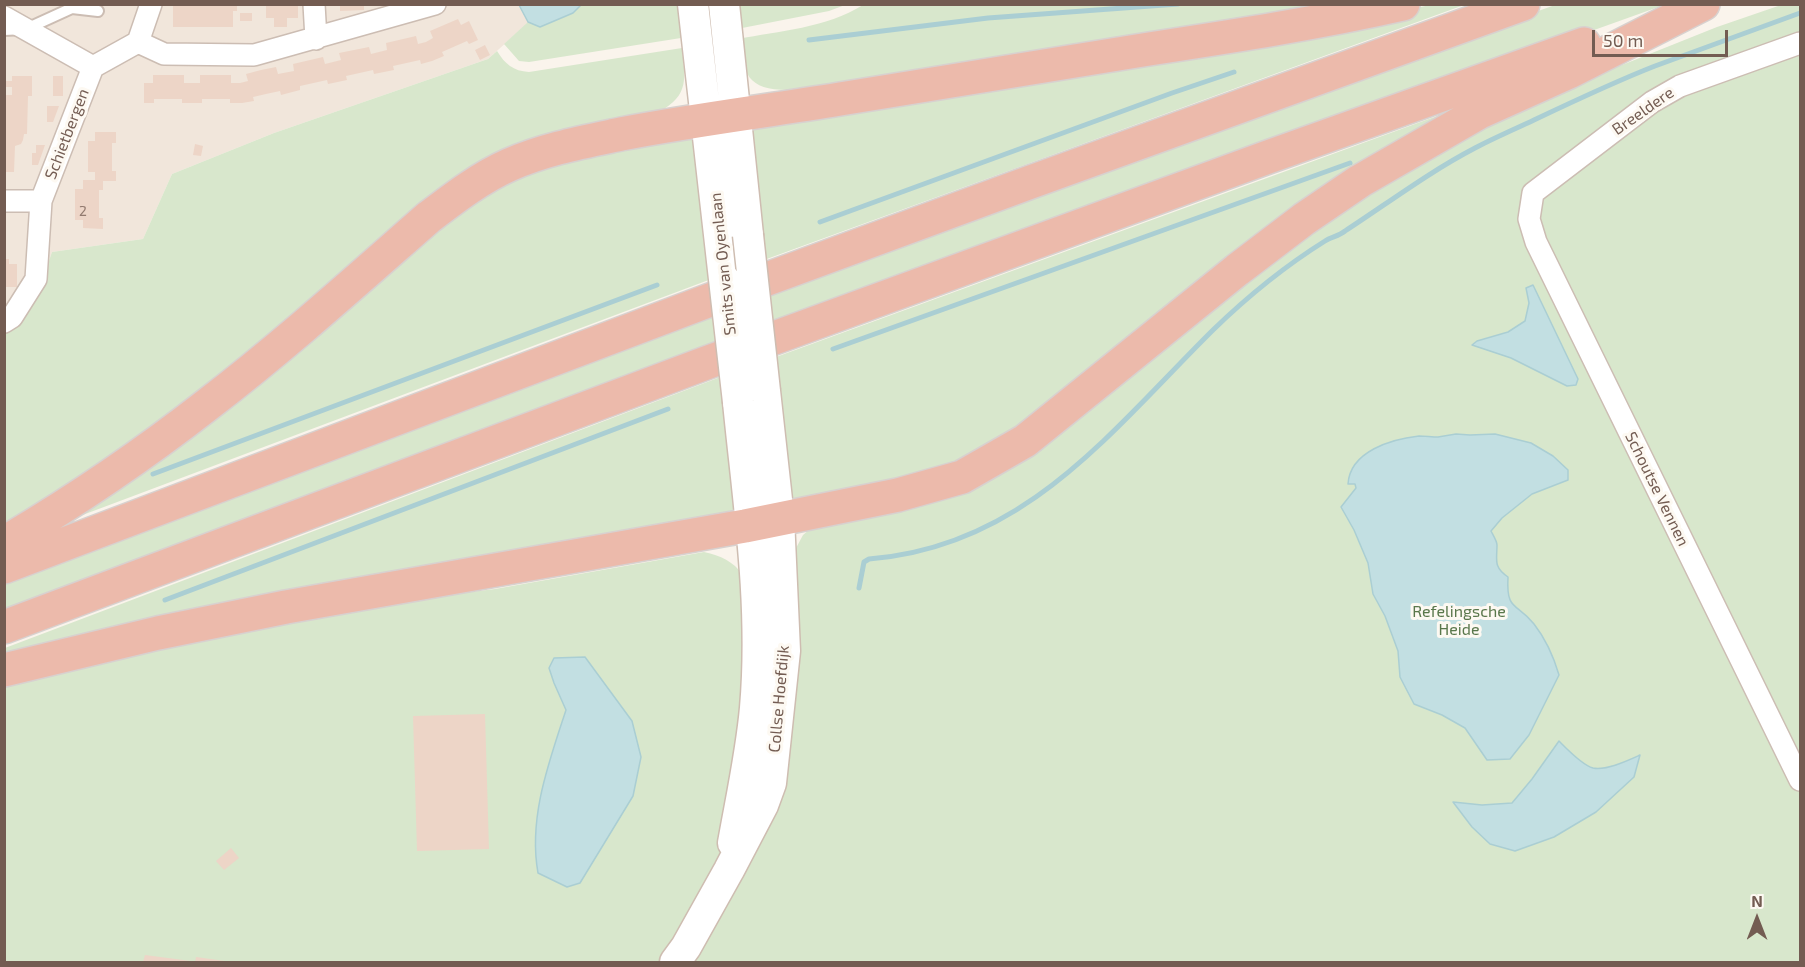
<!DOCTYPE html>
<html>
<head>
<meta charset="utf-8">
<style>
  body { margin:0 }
  #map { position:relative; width:1805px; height:967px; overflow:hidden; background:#faf4ec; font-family:"Exo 2",sans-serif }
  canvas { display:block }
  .frame { position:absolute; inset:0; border:6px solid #735c52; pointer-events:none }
  .north { position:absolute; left:1727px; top:889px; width:60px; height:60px; -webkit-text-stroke:4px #fdf9f2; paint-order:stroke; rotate:0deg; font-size:16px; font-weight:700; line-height:24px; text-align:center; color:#735c52 }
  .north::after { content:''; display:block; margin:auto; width:21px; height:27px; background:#735c52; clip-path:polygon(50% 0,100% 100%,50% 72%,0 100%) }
  .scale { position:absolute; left:1592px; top:30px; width:136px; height:27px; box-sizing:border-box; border:3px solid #735c52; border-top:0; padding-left:8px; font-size:18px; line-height:21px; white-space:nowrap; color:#735c52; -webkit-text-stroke:4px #fdf9f2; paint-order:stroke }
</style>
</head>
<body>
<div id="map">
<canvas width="1805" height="967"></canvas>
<div class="frame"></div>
<div class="north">N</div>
<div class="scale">50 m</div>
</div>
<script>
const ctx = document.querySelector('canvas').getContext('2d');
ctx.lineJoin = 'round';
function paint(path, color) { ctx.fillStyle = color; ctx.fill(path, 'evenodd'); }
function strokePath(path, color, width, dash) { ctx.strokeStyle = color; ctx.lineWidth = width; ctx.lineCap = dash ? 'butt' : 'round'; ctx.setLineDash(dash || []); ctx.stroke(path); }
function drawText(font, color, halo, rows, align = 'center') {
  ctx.font = font + ' "Exo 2",sans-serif'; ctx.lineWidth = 6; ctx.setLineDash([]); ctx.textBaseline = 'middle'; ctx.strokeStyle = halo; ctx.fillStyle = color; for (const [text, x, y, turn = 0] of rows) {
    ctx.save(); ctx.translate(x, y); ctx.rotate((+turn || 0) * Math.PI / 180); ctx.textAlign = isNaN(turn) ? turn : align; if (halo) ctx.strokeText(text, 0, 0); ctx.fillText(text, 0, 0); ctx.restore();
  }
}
paint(new Path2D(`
  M 5,5 L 522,5 L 530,21 L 488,59 L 274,133 L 172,174 L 143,239 L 52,252 L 38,292 L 5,328 Z`), '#f1e6db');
paint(new Path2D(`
  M 580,5 L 679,5 L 681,38 L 529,62 L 519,61 L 504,44 L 528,22 L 540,27 Z
  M 734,5 L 845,5 L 829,11 L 737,29 Z
  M 863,5 L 1328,5 L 1080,46 L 788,90 C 747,90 744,74 738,39 C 779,31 826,28 863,5 Z
  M 1430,5 L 1464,5 L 764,260 L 748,122 L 1337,25 Z
  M 1555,5 L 1664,5 L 1153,188 L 5,617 L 5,578 L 1113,163 Z
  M 1781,5 L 1800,5 L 1800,37 L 1658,105 L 1800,46 L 1800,962 L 5,962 L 4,681 L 363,605 L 495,589 L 704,552 C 721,556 733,561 743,575 L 795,550 L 803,535 L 810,529 L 902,509 L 1276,258 L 1348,206 L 1428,157 L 1567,87 L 1717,27 Z
  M 682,48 C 685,78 690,95 659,112 L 583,127 L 356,265 L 143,438 L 5,524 L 4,328 L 38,292 L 52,252 L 143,239 L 172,174 L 274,133 L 488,59 L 497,51 C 505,64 513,71 529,72 Z
  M 1511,89 L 966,468 L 792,503 L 776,357 Z
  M 696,131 L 714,278 L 40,531 L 443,218 L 512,174 Z
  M 723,376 L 742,513 L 5,656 L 5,648 Z`), '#d8e7cc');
const water = new Path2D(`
  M 519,5 L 581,5 L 573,13 L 540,27 L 528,22 Z
  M 1533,285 L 1578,379 L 1576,385 L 1567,386 L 1511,358 L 1472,345 L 1477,341 L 1508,332 L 1525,321 L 1529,303 L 1526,288 Z
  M 1456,434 L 1470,435 L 1495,434 L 1531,443 L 1553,456 L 1568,470 L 1568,480 L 1532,494 L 1502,518 L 1491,531 C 1493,535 1497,541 1497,545 C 1497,560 1493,567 1508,577 C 1506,612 1517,602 1534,624 C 1545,638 1554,658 1559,675 L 1529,735 L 1510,759 L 1487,760 L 1465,728 L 1442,715 L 1414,704 L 1400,677 L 1398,651 L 1385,616 L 1373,594 L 1368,563 L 1354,530 L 1341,507 L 1356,488 L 1355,484 L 1348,484 C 1350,451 1392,439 1419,436 C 1425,436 1432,437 1438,437 C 1444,436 1450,435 1456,434 Z
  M 585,657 L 632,721 L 641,757 L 633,796 L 580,883 L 567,887 L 538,873 C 528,818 549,762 566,710 L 554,683 L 549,668 L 554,658 Z
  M 1559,741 C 1567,749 1582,765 1593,768 C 1606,771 1629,760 1640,755 L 1634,777 L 1596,812 L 1554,837 L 1515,851 L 1490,844 L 1472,827 L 1453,802 L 1482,805 L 1512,803 L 1532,779 Z`);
paint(water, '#c2dfe2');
strokePath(water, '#aaced3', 1.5);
strokePath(new Path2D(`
  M 809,40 L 988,18 L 1178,4
  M 820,222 L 1172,93 L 1234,72
  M 833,349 L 1350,163
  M 153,474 L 657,285
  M 859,588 L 864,562 L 869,559 C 1025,547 1110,432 1213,330 C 1247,297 1285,266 1325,241 C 1331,237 1339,236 1345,231 C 1388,203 1429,172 1475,148 C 1494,138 1515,129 1534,120 C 1574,101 1614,82 1655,66 C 1703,48 1752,31 1800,13
  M 165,600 L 668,409`), '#aaced3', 5);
paint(new Path2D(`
  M 173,4 L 237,4 L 237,11 L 233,11 L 233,27 L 173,27 Z
  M 266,4 L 298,4 L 298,18 L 287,18 L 287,27 L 274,27 L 274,18 L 266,18 Z
  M 340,4 L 364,4 L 364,10 L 340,11 Z
  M 240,13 L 252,13 L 252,21 L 240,21 Z
  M 458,19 L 461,25 L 469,21 L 478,40 L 469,44 L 467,41 L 442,52 L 444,56 L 432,61 L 421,64 L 420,60 L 393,66 L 394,70 L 374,74 L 373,70 L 346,76 L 347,80 L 328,84 L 327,80 L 300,86 L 300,90 L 281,95 L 280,91 L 266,94 L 253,97 L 254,101 L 242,103 L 230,103 L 230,99 L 202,99 L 202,103 L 182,103 L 182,99 L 154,99 L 154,103 L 144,103 L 144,83 L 153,83 L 153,75 L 184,75 L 184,83 L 200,83 L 200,75 L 231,75 L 231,83 L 240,83 L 248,81 L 246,74 L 261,70 L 276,67 L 278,74 L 294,71 L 293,64 L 323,57 L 325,64 L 341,60 L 339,53 L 369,47 L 371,54 L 387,50 L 386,43 L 416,36 L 418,44 L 426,42 L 433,38 L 430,31 Z
  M 485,45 L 490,55 L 480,60 L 475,50 Z
  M 12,76 L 32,76 L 32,96 L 28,96 L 27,134 L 24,134 L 23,140 L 21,144 L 15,146 L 14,172 L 4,172 L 4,95 L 12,95 L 12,87 L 5,87 L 5,81 L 12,81 Z
  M 53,76 L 63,76 L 63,96 L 53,96 Z
  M 47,106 L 59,106 L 53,122 L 47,122 Z
  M 95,132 L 116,132 L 116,143 L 112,143 L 112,171 L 116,171 L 116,181 L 103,181 L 103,190 L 99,190 L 99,218 L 103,218 L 103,229 L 83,228 L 83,220 L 75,220 L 75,189 L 83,189 L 83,180 L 95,180 L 95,172 L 88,172 L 88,141 L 95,141 Z
  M 195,144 L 203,146 L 201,156 L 193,155 Z
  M 36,145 L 45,145 L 38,165 L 32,165 L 32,153 L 36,153 Z
  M 4,259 L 9,259 L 9,264 L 17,264 L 17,287 L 4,287 Z
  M 485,714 L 489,849 L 417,851 L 413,716 Z
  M 231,848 L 239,858 L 224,870 L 216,861 Z
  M 145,955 L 191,961 L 191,962 L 143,962 Z
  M 196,957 L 225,961 L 225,962 L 195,962 Z`), '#edd5c7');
const service = new Path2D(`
  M 4,30 L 26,29 L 72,8 L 98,11`);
const minor = new Path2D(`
  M 314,4 L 316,39
  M 4,17 L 93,67
  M 138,42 L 164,54 L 254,55 L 435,4
  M 1800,43 L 1680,86 L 1652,102 L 1533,193 L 1529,219 L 1536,242 L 1800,780
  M 4,201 L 41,201
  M 4,322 L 12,317 L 36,279 L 41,201 L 93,67 L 138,42 L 151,4`);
const secondary = new Path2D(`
  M 693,4 L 724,279
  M 724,4 L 748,235
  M 733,843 C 741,798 751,753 755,708 C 764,605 748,503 738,402
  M 675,962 L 686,947 L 729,870 L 763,805 L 771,783 L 785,651 L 779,518 L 765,391`);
const motorway = new Path2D(`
  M 4,543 C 75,501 143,455 207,405 C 284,346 356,281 429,217 C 454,198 480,178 509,165 C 545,149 583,142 621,134 C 693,120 767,111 840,99 C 943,83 1046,66 1149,49 C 1234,36 1319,23 1403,4
  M 4,567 L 710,300 L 1028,183 L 1523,4
  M 4,627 L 706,363 L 1268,157 L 1584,44
  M 4,670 L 158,633 L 286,607 L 745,526 L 898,495 L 962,477 L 1025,441 L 1237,270 L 1304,219 L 1360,181 L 1480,112 L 1569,72 L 1703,4`);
strokePath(service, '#ccbdb3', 14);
strokePath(minor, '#ccbdb3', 24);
strokePath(secondary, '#cebdb1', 33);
strokePath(motorway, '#d8d1cf', 36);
strokePath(service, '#fff', 10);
strokePath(minor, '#fff', 21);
strokePath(secondary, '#fff', 30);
strokePath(motorway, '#ecbaab', 33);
const secondaryBridge = new Path2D(`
  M 748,235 L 765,391
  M 724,279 L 738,402`);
strokePath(secondaryBridge, '#cebdb1', 33, []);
strokePath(secondaryBridge, '#fff', 30);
drawText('14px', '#927a6f', null, [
  ["2",83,211]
]);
drawText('16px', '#735c52', '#fdf9f2', [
  ["Breeldere",1643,111,-35],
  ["Schietbergen",67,134,-69],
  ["Smits van Oyenlaan",723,264,-96],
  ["Schoutse Vennen",1657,489,64],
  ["Collse Hoefdijk",779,699,-85]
]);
drawText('16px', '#59774b', '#fdf9f2', [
  ["Refelingsche",1459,612],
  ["Heide",1459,630]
]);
</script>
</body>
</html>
